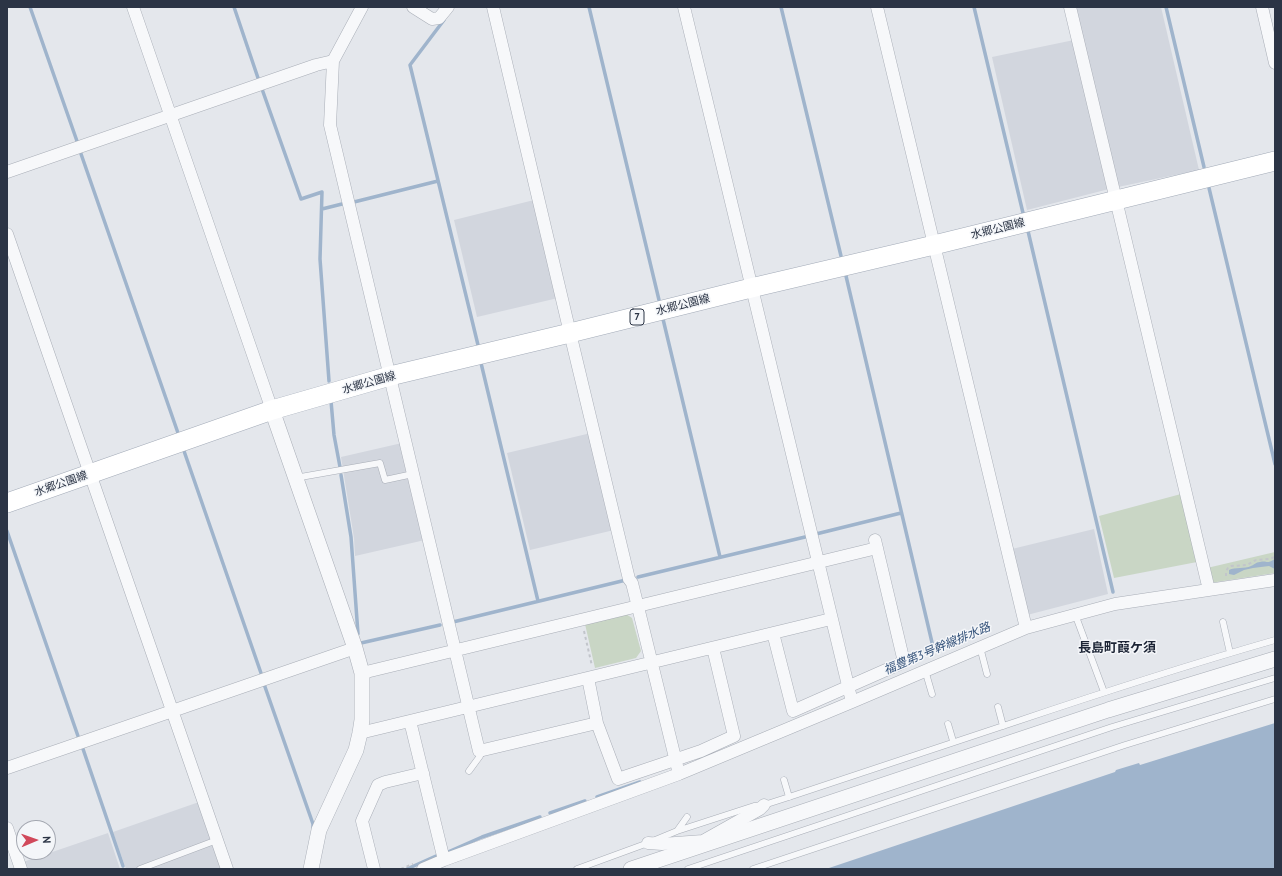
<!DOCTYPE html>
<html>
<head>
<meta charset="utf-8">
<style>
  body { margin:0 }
  #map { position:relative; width:1282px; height:876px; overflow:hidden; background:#e4e7ec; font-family:"PT Sans",sans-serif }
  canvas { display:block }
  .frame { position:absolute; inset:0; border:8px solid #2b3445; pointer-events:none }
  .north { position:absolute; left:16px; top:820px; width:40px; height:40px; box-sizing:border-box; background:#f4f6f9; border:1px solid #a4a8b1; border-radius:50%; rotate:88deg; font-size:11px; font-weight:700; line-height:16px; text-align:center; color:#2b3445 }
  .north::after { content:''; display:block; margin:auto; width:14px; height:18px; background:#d1495b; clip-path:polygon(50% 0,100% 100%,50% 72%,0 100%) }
</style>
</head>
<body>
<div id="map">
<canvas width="1282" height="876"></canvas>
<div class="frame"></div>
<div class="north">N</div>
</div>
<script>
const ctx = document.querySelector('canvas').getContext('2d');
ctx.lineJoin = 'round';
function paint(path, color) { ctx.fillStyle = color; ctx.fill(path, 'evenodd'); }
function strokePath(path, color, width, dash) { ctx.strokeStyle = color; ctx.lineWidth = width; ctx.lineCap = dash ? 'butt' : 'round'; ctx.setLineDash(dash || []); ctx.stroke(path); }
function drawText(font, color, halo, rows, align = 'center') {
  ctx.font = font + ' "PT Sans","Noto Sans JP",sans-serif'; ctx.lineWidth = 3; ctx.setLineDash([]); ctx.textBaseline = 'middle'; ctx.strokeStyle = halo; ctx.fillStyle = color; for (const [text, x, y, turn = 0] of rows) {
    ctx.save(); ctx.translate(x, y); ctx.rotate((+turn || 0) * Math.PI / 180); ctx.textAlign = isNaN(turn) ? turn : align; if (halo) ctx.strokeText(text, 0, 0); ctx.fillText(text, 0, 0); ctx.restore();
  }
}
paint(new Path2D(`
  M 1075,7 L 1161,7 L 1199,170 L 1118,187 Z
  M 1074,40 L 1109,189 L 1027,210 L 992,57 Z
  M 534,200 L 558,298 L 477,317 L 454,220 Z
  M 591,433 L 614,530 L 530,550 L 507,453 Z
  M 402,443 L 425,540 L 355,556 L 354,538 L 341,457 Z
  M 1094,529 L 1108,594 L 1027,615 L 1012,549 Z
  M 199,802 L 222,869 L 126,869 L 113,832 Z
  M 108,833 L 120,869 L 26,869 L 23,862 Z`), '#d2d6de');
paint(new Path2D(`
  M 1181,494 L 1197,562 L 1114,578 L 1099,516 Z
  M 1275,552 L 1275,573 L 1210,583 L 1207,568 Z
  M 626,614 L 632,618 L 641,651 L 636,658 L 595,668 L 585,624 Z`), '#c9d6c5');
paint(new Path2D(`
  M 1275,559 L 1275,569 L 1269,566 L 1253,568 L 1244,570 L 1234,575 L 1229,574 L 1229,570 C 1235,567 1245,569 1251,566 C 1254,565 1256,562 1260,562 C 1268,560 1265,565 1275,559 Z
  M 1275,723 L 1275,869 L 826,869 L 1115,772 L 1116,770 L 1139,763 L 1140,765 Z`), '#9fb4cc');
strokePath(new Path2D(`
  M 30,7 L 78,144
  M 234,7 L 258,78
  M 589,7 L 659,300
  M 781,7 L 841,256
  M 974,7 L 1023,213
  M 1166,7 L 1204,167
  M 444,20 L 410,65 L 478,345
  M 262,89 L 301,199 L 322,192 L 320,259 L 329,381
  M 80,151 L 178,433
  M 1209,188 L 1275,464
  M 354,202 L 438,181
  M 322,209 L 342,204
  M 1028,231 L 1113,592
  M 846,276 L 934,651
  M 663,319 L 720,557
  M 481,363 L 538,601
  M 331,401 L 334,435 L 340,467
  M 184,451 L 262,676
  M 341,475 L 351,537 L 358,634
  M 7,531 L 79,739
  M 816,534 L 901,513
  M 638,577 L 805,537
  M 453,622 L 626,580
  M 361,643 L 440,625
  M 264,684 L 313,824 L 313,829
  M 82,746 L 123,866
  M 597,797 L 640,782
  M 550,813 L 585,801
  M 448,852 L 482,837 L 540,817
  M 407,869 L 436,856`), '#9fb4cc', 3.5);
const service = new Path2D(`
  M 295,478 L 380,463 L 385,480 L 413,474
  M 1075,614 L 1104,692
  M 1223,622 L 1230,653
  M 980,647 L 987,674
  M 925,670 L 932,694
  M 998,707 L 1003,726
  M 948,724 L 953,741
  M 469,771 L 480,756 L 479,751
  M 784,780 L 789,797
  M 677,831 L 687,817
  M 140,869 L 217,840
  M 577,869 L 648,843 L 677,831 L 754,806 L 764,805 L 789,797 C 864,772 940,747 1015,722 C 1101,693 1188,665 1275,640
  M 688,869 L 1112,727 L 1275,678
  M 753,869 L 1125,745 L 1275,699`);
const minor = new Path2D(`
  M 133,7 L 272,410
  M 362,7 L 333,61 L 330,125 L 479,751 L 597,723
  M 413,7 L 432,19 L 439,18 L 448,7
  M 493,7 L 570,333 L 629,579 L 632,583 L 638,607 L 679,774
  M 684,7 L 852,702
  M 877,7 L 1026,628
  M 1070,7 L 1209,590
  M 1262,7 L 1275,63
  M 7,172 L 316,65 L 333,61
  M 7,234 L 227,869
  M 773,633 L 793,711 L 904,662 L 875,540
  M 362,673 L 877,548
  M 588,678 L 597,723 L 618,779 L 701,751 L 734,736 L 713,648
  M 410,721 L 444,860
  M 360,733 L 831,619
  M 7,768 L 355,648
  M 7,828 L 21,869
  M 648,843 L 662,844 L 703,841 L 760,809 L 764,805
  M 374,869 L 362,821 L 378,785 L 385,782 L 423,773
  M 423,869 L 444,860 L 679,774 L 852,702 L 1026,628 L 1115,604 L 1275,580`);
const tertiary = new Path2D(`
  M 272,410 L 355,648 L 362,673 L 362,720 L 360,733 L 356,750 L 319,830 L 311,869
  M 631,869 L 1108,710 L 1275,659`);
const primary = new Path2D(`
  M 7,503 L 272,410 L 390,376 L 570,333 L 751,288 L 934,245 L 1275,161`);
strokePath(service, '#a9aeb7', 7);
strokePath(minor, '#a9aeb7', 13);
strokePath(tertiary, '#a9aeb7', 16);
strokePath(primary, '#a3abb8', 20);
strokePath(new Path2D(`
  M 1226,576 L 1226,571 L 1228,568 L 1231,566 L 1247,565 L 1256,560 L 1269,559 L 1275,557
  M 584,631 L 592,666
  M 401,869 L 413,864`), '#c2c5cb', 2, [3, 3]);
strokePath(service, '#f7f8fa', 6);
strokePath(minor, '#f7f8fa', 12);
strokePath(tertiary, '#f7f8fa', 15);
strokePath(primary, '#fff', 19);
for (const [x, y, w] of [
  [637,317,14]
]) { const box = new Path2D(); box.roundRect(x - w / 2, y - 8, w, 16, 3); ctx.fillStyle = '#f4f6f9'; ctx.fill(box); strokePath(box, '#2b3445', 1); }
drawText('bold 10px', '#2b3445', null, [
  ["7",637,317]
]);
drawText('11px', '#2b3445', '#f4f6f9', [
  ["水郷公園線",998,229,-14],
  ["水郷公園線",683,305,-14],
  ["水郷公園線",369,383,-16],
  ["水郷公園線",61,484,-19]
]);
drawText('italic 12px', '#34527a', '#f4f6f9', [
  ["福豊第3号幹線排水路",937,649,-23]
]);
drawText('bold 13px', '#1d2536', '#f4f6f9', [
  ["長島町葭ケ須",1117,648]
]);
</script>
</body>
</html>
